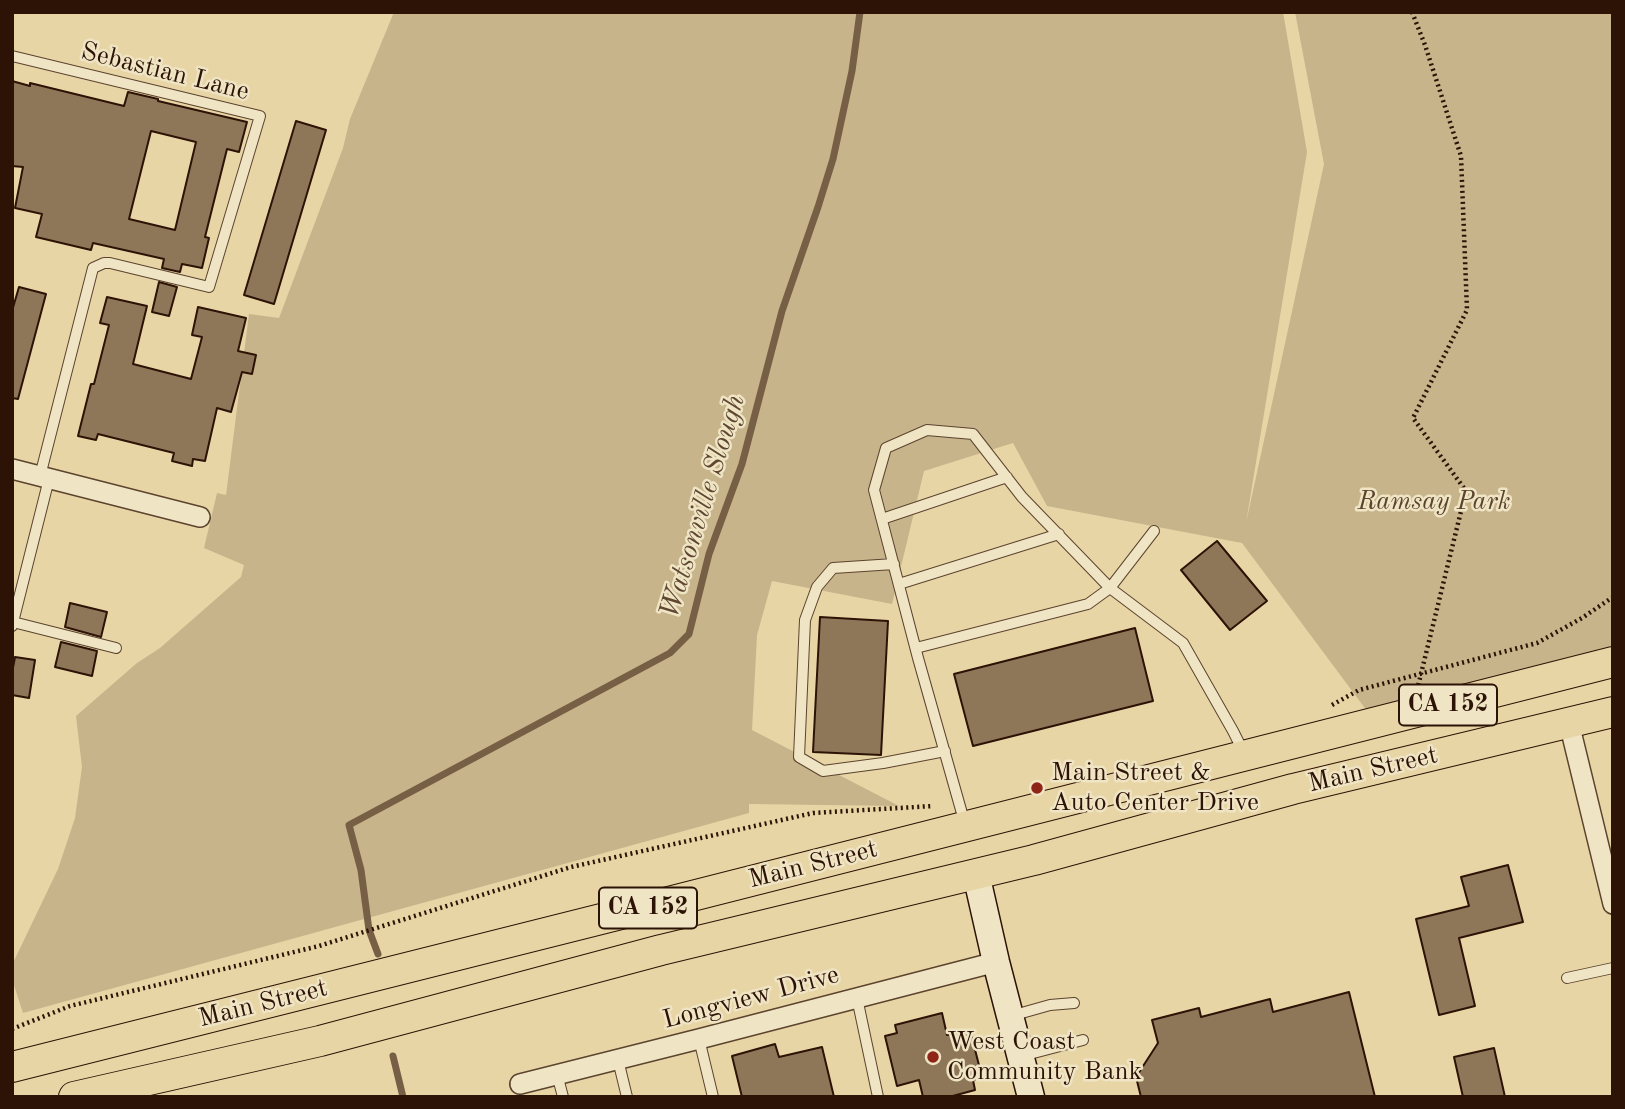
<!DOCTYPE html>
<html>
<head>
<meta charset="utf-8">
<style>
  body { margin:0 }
  #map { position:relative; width:1625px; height:1109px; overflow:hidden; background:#e7d5a5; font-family:"Old Standard TT",serif }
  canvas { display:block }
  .frame { position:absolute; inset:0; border:14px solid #2d1206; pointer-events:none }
</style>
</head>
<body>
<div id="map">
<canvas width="1625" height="1109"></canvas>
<div class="frame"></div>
</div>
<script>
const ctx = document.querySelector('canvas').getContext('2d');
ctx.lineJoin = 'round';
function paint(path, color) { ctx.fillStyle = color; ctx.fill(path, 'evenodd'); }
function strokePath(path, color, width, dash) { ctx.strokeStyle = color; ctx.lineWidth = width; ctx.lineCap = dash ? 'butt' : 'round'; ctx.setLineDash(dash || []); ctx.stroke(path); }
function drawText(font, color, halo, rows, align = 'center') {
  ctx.font = font + ' "Old Standard TT",serif'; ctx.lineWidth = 5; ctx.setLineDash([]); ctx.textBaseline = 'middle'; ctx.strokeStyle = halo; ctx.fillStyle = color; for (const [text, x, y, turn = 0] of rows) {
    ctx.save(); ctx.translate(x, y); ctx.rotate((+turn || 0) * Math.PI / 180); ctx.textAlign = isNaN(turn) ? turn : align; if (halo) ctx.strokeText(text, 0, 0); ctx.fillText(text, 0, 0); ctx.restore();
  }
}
paint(new Path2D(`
  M 394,12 L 1283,12 L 1307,152 L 1246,523 L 1324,164 L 1295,12 L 1613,12 L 1613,654 L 1370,715 L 1242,543 L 1047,506 L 1013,443 L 924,471 L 892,604 L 772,581 L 757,635 L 752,730 L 899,806 L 750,804 L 749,804 L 749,813 L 23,1013 L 12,979 L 12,965 L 58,869 L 75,818 L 82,767 L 76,716 L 137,663 L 160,648 L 241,577 L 244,565 L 204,548 L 217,493 L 226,495 L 249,314 L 279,318 L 343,148 L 350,119 Z`), '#c7b48a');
strokePath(new Path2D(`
  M 378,954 L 369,930 L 361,870 L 349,825 L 670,653 L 689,634 L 709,554 L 742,464 L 782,311 L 818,207 L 833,159 L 852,71 L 860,12
  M 393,1056 L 403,1097`), '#775f45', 7);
const building = new Path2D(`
  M 12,81 L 30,86 L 30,83 L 124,106 L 128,92 L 158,99 L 158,101 L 247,122 L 239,152 L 227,149 L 205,237 L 209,238 L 202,268 L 182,264 L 180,272 L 162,268 L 164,259 L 93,243 L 91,250 L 36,237 L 42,214 L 15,208 L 23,167 L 12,166 ZM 151,131 L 196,142 L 175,230 L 129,219 Z
  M 296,121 L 326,130 L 274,304 L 244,295 Z
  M 159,282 L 177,287 L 169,316 L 152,312 Z
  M 19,287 L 46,294 L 18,399 L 12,398 L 12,311 Z
  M 107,297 L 147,306 L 133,364 L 191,379 L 202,337 L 192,335 L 198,307 L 246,318 L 238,351 L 256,355 L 252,374 L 242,372 L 231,412 L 217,408 L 205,461 L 193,459 L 192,466 L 172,461 L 174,453 L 98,434 L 96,440 L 78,436 L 91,384 L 94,384 L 109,325 L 100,323 Z
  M 1217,541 L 1267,601 L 1230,630 L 1181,570 Z
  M 70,603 L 107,612 L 101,637 L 65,627 Z
  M 820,617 L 888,621 L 881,755 L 813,752 Z
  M 1135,628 L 1153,701 L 973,746 L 954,674 Z
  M 61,642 L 97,651 L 92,676 L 55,667 Z
  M 15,657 L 35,660 L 29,698 L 12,695 L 12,673 Z
  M 1508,865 L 1523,922 L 1459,938 L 1475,1006 L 1439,1015 L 1416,919 L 1469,906 L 1461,877 Z
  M 1349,992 L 1375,1097 L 1141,1097 L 1136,1077 L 1158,1043 L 1152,1020 L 1199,1008 L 1201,1017 L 1270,999 L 1273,1012 Z
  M 942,1013 L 947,1035 L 970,1030 L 982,1077 L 973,1080 L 975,1090 L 949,1097 L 923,1097 L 919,1080 L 897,1086 L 885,1036 L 897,1033 L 895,1025 Z
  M 775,1044 L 779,1057 L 822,1047 L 834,1097 L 742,1097 L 732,1056 Z
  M 1494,1048 L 1505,1097 L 1463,1097 L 1454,1057 Z`);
paint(building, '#8e7759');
strokePath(building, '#2d1206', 2);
const lane = new Path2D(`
  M 12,56 L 260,116 L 209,287 L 110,263 L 104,263 L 93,268 L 40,476
  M 882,519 L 1007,477
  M 894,564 L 833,568 L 817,587 L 805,620 L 799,757 L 823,771 L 883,763 L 945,751
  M 899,584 L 1059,534
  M 13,622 L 116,648
  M 12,626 L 49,479
  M 916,648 L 1088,604 L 1110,588 L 1154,531
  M 965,824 L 918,658 L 874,490 L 886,448 L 927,430 L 973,434 L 1022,497 L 1110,588 L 1183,643 L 1233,731 L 1243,751
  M 1567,978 L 1613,968
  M 857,998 L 878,1097
  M 1011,1016 L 1050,1005 L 1074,1003
  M 699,1039 L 713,1097
  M 1022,1056 L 1083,1040
  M 618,1060 L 627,1097
  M 557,1074 L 563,1097`);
const street = new Path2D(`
  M 12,469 L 200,517
  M 1569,723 L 1613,904
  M 520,1084 L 699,1039 L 996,962`);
const secondary = new Path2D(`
  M 976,874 L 996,962 L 1031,1097`);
const primary = new Path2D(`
  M 12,1067 L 633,911 L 1613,662
  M 74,1097 L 320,1041 L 661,950 L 1034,860 L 1293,789 L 1613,712`);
strokePath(lane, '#5c432e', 12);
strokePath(street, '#5c432e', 22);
strokePath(secondary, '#2d1206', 29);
strokePath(primary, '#2d1206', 32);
strokePath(new Path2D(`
  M 1412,12 L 1425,45 L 1461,156 L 1467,310 L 1413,418 L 1466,491 L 1418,686
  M 1332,705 L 1359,690 L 1537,643 L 1582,618 L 1613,597
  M 12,1029 L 70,1006 L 319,946 L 571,867 L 813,813 L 933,806`), '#2d1206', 4.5, [2, 3.5]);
strokePath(lane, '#efe4c4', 10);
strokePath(street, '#efe4c4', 19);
strokePath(secondary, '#efe4c4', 26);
strokePath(primary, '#e7d5a5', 30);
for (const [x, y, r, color] of [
  [1037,788,7,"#8f2418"],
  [933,1057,7,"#8f2418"]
]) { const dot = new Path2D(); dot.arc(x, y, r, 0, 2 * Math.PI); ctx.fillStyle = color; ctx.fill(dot); strokePath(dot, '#efe4c4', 2.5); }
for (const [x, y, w] of [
  [1448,705,98],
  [648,908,98]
]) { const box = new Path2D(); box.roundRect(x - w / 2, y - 20.5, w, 41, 5); ctx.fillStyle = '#efe4c4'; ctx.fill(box); strokePath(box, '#2d1206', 2); }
drawText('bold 24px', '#2d1206', null, [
  ["CA 152",1448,705],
  ["CA 152",648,908]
]);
drawText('26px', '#2d1206', '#efe4c4', [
  ["Sebastian Lane",165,72,14],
  ["Main Street",1373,770,-13],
  ["Main Street",813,865,-14],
  ["Longview Drive",751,998,-15],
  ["Main Street",263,1004,-14]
]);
drawText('italic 26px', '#5b432e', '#efe4c4', [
  ["Ramsay Park",1434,502]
]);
drawText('26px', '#2d1206', '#efe4c4', [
  ["Main Street &",1051,773],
  ["Auto Center Drive",1051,803],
  ["West Coast",947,1042],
  ["Community Bank",947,1072]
], 'left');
drawText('italic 28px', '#5e4630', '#efe4c4', [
  ["Watsonville Slough",703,507,-73]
]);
</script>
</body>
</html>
